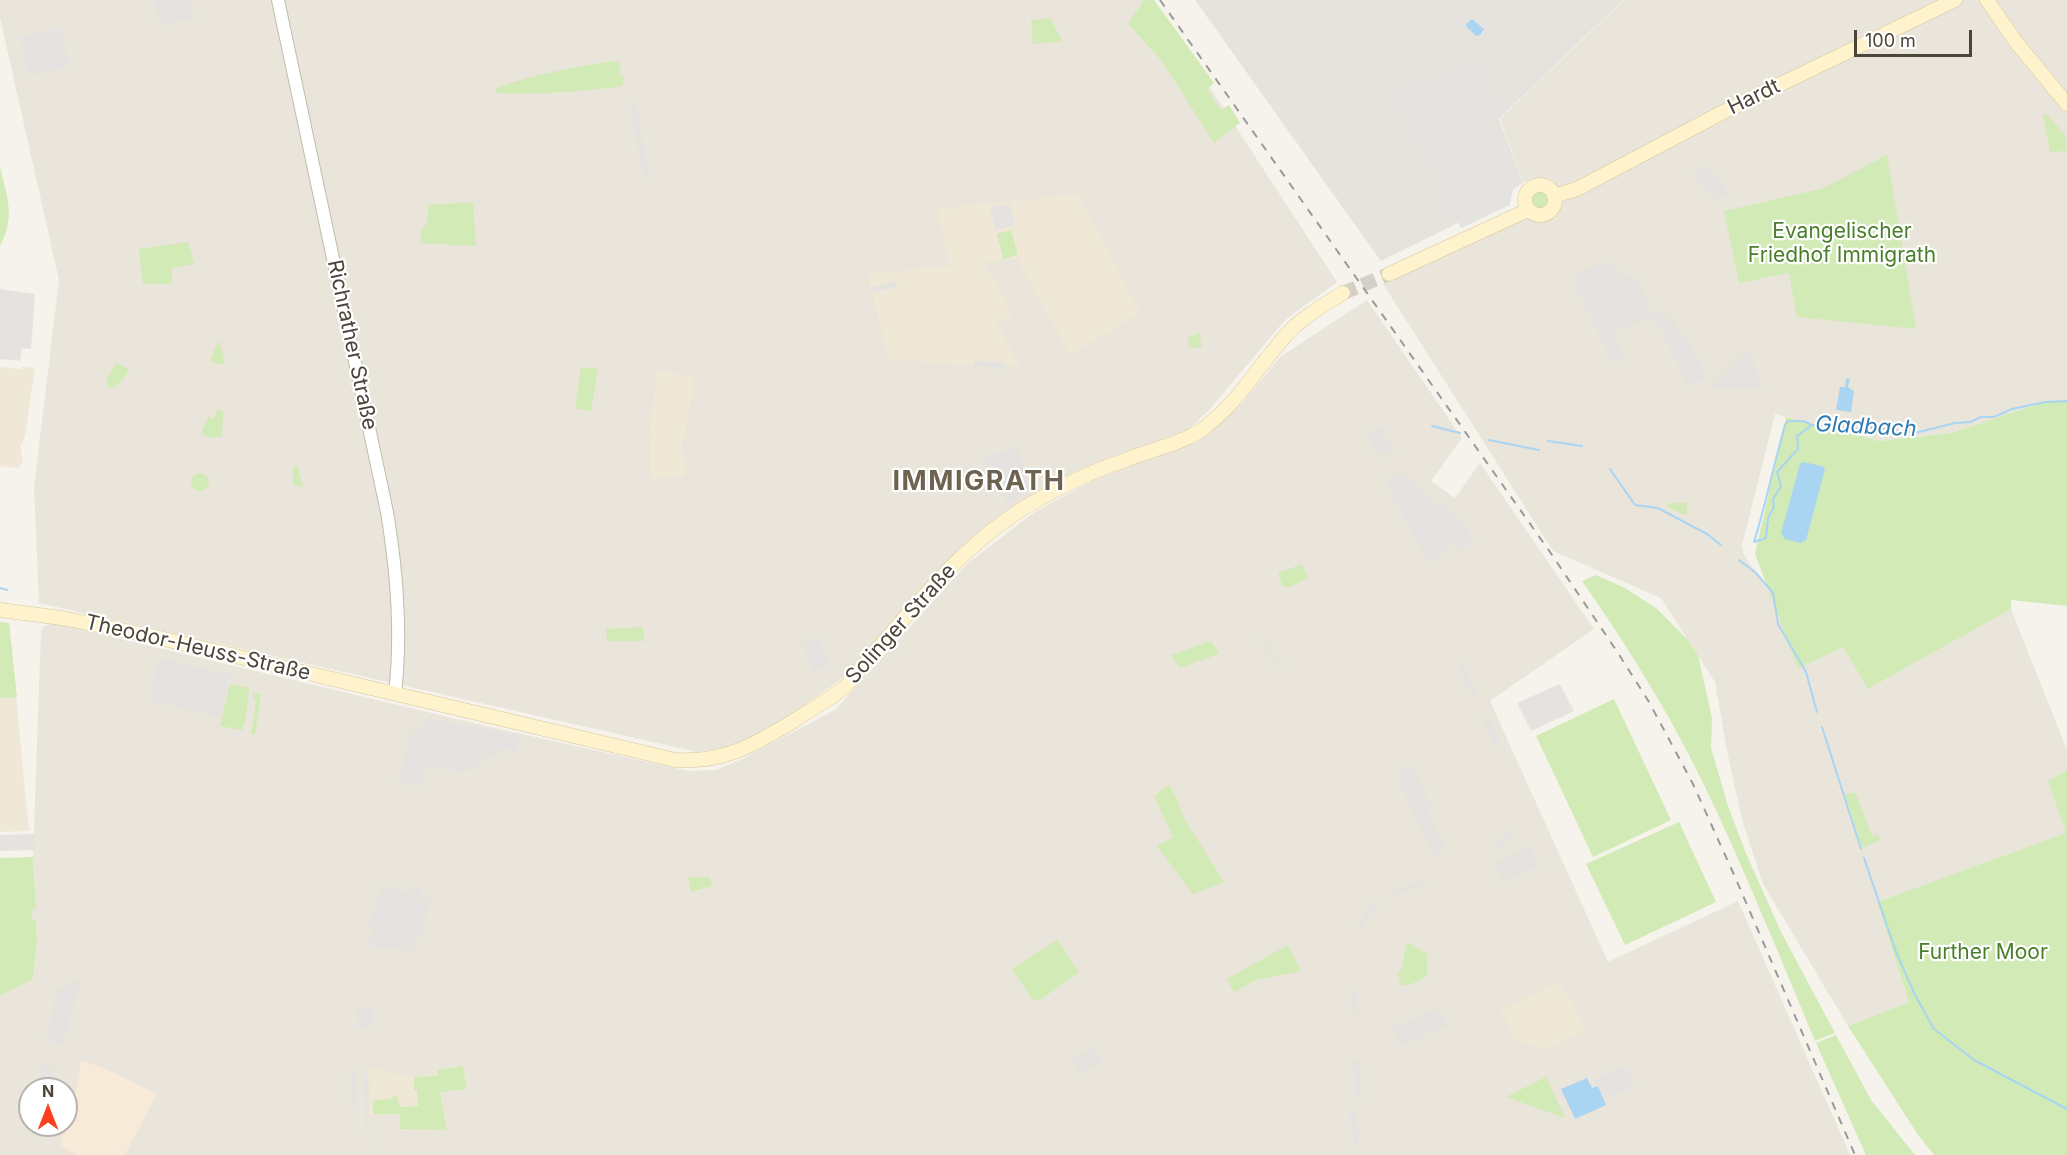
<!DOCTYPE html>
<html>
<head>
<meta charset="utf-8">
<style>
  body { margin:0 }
  #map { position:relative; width:2067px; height:1155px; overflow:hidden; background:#f6f3ec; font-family:Inter,sans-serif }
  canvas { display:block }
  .north { position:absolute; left:18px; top:1077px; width:60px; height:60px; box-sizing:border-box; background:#fff; border:2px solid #b7b4b0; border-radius:50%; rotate:0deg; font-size:16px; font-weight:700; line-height:24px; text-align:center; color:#4b4439 }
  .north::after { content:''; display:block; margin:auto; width:21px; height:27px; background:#fc3f1d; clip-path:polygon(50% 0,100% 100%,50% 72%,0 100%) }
  .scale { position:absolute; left:1854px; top:30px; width:118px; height:27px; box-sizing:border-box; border:3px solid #4b4439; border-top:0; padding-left:8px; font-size:18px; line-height:21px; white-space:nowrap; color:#4b4439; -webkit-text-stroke:4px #fff; paint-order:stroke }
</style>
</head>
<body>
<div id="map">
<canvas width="2067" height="1155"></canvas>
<div class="north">N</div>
<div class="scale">100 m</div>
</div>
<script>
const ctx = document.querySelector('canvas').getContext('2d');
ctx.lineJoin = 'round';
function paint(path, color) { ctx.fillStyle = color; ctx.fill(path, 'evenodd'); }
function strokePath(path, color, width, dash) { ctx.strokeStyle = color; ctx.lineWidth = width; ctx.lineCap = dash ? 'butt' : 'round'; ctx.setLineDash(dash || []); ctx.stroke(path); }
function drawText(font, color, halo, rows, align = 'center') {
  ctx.font = font + ' Inter,sans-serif'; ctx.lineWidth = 4.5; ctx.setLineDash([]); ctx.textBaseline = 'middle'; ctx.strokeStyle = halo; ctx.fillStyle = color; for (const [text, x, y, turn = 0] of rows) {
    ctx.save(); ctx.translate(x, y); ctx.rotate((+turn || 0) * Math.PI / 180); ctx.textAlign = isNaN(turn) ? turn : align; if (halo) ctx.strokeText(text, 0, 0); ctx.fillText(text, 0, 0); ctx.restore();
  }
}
paint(new Path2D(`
  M 0,0 L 1153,0 L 1337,282 L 1285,320 L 1209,410 L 1186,432 L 1099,464 L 960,550 L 864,658 L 836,683 L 744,746 L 697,752 L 39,603 L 34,487 L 59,280 L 0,18 Z
  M 1624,0 L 2067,0 L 2067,400 L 2044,402 L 1951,433 L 1879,441 L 1775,414 L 1742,545 L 1744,555 L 1770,592 L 1798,668 L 1843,647 L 1868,689 L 2011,609 L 2067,750 L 2067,770 L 2048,781 L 2067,833 L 1877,902 L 1909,1002 L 1848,1026 L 1763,884 L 1742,820 L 1726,746 L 1715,682 L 1661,598 L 1553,551 L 1383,284 L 1565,197 L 1540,179 L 1523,182 L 1500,119 Z
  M 1367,300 L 1462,438 L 1431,481 L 1455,498 L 1480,463 L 1594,629 L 1490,701 L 1608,962 L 1738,901 L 1850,1155 L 0,1155 L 0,996 L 33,979 L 37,941 L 36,921 L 32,919 L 32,911 L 36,907 L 33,857 L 41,631 L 44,626 L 54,623 L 490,727 L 688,771 L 716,770 L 740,760 L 835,710 L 967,564 L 1036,511 L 1109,472 L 1197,442 L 1241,405 L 1280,357 ZM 30,1089 L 66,1089 L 66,1125 L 30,1125 Z`), '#eae5da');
paint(new Path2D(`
  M 81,1060 L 104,1068 L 157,1094 L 125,1155 L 77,1155 L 60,1145 L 62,1136 L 71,1122 Z`), '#f7ead8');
paint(new Path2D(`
  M 1195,0 L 1623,0 L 1499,119 L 1523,183 L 1458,223 L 1381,261 Z`), '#e6e2dd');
paint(new Path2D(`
  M 1078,195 L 1140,312 L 1070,355 L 1017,258 L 983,262 L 1013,315 L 997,323 L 1020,367 L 895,360 L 887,357 L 868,274 L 950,266 L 937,209 Z
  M 22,366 L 35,368 L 25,437 L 20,446 L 23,462 L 18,468 L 0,466 L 0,367 L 22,369 Z
  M 658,371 L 695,377 L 685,438 L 682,438 L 685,477 L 651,479 L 649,430 Z
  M 0,622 L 9,623 L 29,831 L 0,832 Z
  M 1560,982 L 1585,1030 L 1544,1049 L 1514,1038 L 1501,1010 Z
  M 464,1065 L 468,1090 L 441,1092 L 448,1130 L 400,1130 L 399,1115 L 370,1115 L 369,1070 L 387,1069 L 388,1073 L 391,1073 L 392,1075 L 400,1075 L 401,1077 L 436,1075 L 435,1069 Z`), '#efe8d6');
paint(new Path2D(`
  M 1144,0 L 1154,0 L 1214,83 L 1207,89 L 1221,110 L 1229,105 L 1240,123 L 1214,143 L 1162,61 L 1128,24 Z
  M 1050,18 L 1062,41 L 1033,44 L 1031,20 Z
  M 615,61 L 621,64 L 621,66 L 619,67 L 621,76 L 624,76 L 623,84 L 619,87 L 567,92 L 511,94 L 495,92 L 496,88 C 535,74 574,67 615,61 Z
  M 2046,114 L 2065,135 L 2067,151 L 2050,152 L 2043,115 Z
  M 1887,155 L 1916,329 L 1797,317 L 1789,273 L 1739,283 L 1724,211 L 1821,189 Z
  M 0,167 C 7,197 16,217 0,246 Z
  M1529 200a10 10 0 1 1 20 0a10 10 0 1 1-20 0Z
  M 473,203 L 476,246 L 420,243 L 421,231 L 424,225 L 427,225 L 428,207 L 431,204 Z
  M 1011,230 L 1018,255 L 1003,259 L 997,234 Z
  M 188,242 L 194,264 L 172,268 L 172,284 L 143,284 L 139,249 Z
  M 1199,333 L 1202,347 L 1189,348 L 1188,338 Z
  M 219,340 L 225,361 L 222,364 L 213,363 L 210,360 Z
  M 117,364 L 129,369 L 123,380 L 112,388 L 108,387 L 107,379 L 114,365 Z
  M 581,367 L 598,369 L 591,411 L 575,408 Z
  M 2067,400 L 2067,606 L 2011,600 L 2011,609 L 1868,689 L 1843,647 L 1798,669 L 1755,554 L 1786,417 L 1879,441 L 1951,433 L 2044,402 Z
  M 218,409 L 223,411 L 222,437 L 208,437 L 201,434 L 208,417 L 213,419 Z
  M 297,465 L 303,486 L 302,487 L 293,484 L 293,467 Z
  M191 482a9 9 0 1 1 18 0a9 9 0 1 1-18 0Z
  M 1669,503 L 1687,503 L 1687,514 L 1682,514 L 1668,507 Z
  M 1302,564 L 1308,578 L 1288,588 L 1286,586 L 1283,587 L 1278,573 Z
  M 1596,575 L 1625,588 L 1657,609 L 1688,640 L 1698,655 L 1712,718 L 1711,748 L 1728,806 L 1745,851 L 1781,932 L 1835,1033 L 1815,1041 C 1783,964 1751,886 1716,810 C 1679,730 1633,653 1582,581 Z
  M 0,622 L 9,623 L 17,697 L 0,698 Z
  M 643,627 L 644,641 L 607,641 L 606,629 Z
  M 1211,641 L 1219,654 L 1180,668 L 1171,655 Z
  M 230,684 L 249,688 L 246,718 L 242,730 L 220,726 Z
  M 253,693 L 261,694 L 255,735 L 251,734 L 256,700 L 253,699 Z
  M 1614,699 L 1671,820 L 1593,857 L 1536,736 Z
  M 2067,770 L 2067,1155 L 1934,1155 L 1918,1135 L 1848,1026 L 1909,1002 L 1877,902 L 2066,833 L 2048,781 Z
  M 1169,785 L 1176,797 L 1185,820 L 1224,882 L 1193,894 L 1157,846 L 1173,837 L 1154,796 Z
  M 1855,792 L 1872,836 L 1878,834 L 1880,840 L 1862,848 L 1845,795 Z
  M 1679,822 L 1716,902 L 1625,945 L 1586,864 Z
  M 33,857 L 36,908 L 32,911 L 32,918 L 36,921 L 37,941 L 33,979 L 0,996 L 0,858 Z
  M 689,877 L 710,877 L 712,886 L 690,892 Z
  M 1057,940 L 1079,972 L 1040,1000 L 1032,999 L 1012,969 Z
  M 1408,942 L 1427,954 L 1427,976 C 1420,980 1409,987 1401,985 L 1398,974 C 1406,964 1402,952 1408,942 Z
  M 1288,945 L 1301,971 L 1256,980 L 1234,992 L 1227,979 Z
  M 1836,1035 L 1871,1100 L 1915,1155 L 1866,1155 L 1816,1043 Z
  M 463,1066 L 467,1089 L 440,1092 L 447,1130 L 400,1129 L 400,1114 L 373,1114 L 373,1101 L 392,1098 L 393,1096 L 397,1096 L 400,1107 L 418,1106 L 417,1090 L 414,1090 L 414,1077 L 437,1076 L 437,1070 Z
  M 1546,1077 L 1565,1118 L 1506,1097 Z`), '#d2eab5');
paint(new Path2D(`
  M 154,0 L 190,0 L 194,18 L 160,26 Z
  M 61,28 L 70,67 L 29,76 L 20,38 Z
  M 1472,67 L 1491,107 L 1498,142 L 1515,177 L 1510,205 L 1461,228 L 1443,187 L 1449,184 L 1426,136 L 1420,138 L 1402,96 Z
  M 635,99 L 649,177 L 644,182 L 630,105 Z
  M 1709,165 L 1729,194 L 1716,201 L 1694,175 Z
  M 1009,204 L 1015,225 L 996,230 L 989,207 Z
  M 1608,260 L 1611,265 L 1638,283 L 1649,303 L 1645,306 L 1645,309 L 1654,314 L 1657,310 L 1677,323 L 1674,327 L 1684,333 L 1707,377 L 1688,386 L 1659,325 L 1646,318 L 1612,334 L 1624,358 L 1613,363 L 1571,277 Z
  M 896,281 L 897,287 L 874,293 L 872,287 Z
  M 0,289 L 35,294 L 31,349 L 22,348 L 20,361 L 0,359 Z
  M 1746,352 L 1753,360 L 1762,389 L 1713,388 L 1711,386 Z
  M 974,360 L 1006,363 L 1005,369 L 973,366 Z
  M 1381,426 L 1394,452 L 1382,457 L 1380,451 L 1375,452 L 1367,432 Z
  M 1017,446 L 1030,490 L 1007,503 L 983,458 Z
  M 1398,472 L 1466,525 L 1474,542 L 1460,551 L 1455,539 L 1434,563 L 1427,557 L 1417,543 L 1386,484 Z
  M 1258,637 L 1262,637 L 1285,669 L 1281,669 Z
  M 818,638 L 829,662 L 813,672 L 803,644 Z
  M 158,657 L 230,675 L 221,718 L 151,701 Z
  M 1460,658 L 1476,692 L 1473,697 L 1457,664 Z
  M 1560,684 L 1574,711 L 1531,731 L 1517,703 Z
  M 1487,715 L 1500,744 L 1497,750 L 1484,722 Z
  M 433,719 L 520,736 L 516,751 L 503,749 L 466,772 L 426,766 L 421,787 L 398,784 L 410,734 Z
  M 1411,763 L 1432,808 L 1427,810 L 1446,850 L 1434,856 L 1395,773 L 1401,771 L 1400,768 Z
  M 1511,829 L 1516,829 L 1509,840 L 1497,849 L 1492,847 Z
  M 34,834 L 34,850 L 0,851 L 0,835 Z
  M 1530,846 L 1539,865 L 1503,882 L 1494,863 Z
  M 1419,880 L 1426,883 L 1400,895 L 1394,891 Z
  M 383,886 L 406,893 L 408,887 L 422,890 L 420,897 L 430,899 L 426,917 L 427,920 L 420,939 L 417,940 L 416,946 L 413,946 L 412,952 L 368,945 L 374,928 L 368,925 Z
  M 1373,900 L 1380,901 L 1372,910 L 1362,927 L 1357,927 Z
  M 73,980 L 80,981 L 63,1046 L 46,1038 L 57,988 L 63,989 Z
  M 1352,990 L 1358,990 L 1356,1014 L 1350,1013 Z
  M 357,1008 L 373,1009 L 374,1027 L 358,1028 Z
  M 1439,1008 L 1447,1026 L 1401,1046 L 1392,1028 Z
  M 1093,1046 L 1103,1060 L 1081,1075 L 1071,1061 Z
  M 1353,1059 L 1360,1059 L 1362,1098 L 1355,1098 Z
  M 41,1065 L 53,1067 L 50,1085 L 56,1087 L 55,1089 L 37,1089 Z
  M 1625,1065 L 1634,1086 L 1606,1099 L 1598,1085 L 1596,1085 L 1593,1080 Z
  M 364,1069 L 367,1072 L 369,1146 L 367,1148 Z
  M 350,1072 L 356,1072 L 358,1107 L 351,1107 Z
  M 1355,1111 L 1360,1146 L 1354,1147 L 1349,1112 Z`), '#e5e3e0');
paint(new Path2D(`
  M 1472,19 L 1484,29 L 1480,35 L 1476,36 L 1466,26 L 1466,24 Z
  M 1846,379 L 1850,379 L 1848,387 L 1854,391 L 1851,412 L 1836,410 L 1840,387 L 1845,387 Z
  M 1803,462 L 1822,466 L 1825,469 L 1806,540 L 1801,543 L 1785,539 L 1781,533 L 1800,464 Z
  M 1587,1078 L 1592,1088 L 1598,1086 L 1606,1105 L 1575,1119 L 1561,1089 Z`), '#a9d4f2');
strokePath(new Path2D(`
  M 1432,426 L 1460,433
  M 1489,440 L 1539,450
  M 1548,441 L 1582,446
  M 1610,469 L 1635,505 L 1658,508 L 1707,534 L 1721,545
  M 1754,542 C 1766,503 1774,464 1785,425 L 1788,421 L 1803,421 L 1812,425 L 1858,429 L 1870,427 L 1915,433 L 1955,423 L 1970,422 L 1981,417 L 1994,417 L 2012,409 L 2045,402 L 2067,401
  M 1754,542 L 1766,538 L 1768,518 L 1774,507 L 1773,499 L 1781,486 L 1777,472 L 1798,449 L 1797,436 L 1812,425
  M 1739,560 L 1756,573 L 1773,593 L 1778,624 L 1806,672 L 1817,712
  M 0,588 L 7,590
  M 1822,727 L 1861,849
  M 1864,858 L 1896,952 L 1915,995 L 1934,1029 L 1974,1060 L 2067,1109`), '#a9d4f2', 2);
strokePath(new Path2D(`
  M 1343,293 L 1389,274`), '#d4d0c8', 14, [14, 7]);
const tertiary = new Path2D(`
  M 278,0 L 387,512 C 397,572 402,633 395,694`);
const secondary = new Path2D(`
  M 1987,0 L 2016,42 L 2067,104
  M1525 200a15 15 0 1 1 30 0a15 15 0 1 1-30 0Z
  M 1554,196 L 1577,189 L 1727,110 L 1955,0
  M 1389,274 L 1528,210
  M 0,610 L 62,618 L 151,636 L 675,760 C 723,763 752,746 792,722 C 810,710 829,700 846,686 C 906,618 960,542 1041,498 C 1069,482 1098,469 1128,459 C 1153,449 1182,444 1204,428 C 1242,399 1257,367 1288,333 C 1303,317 1324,305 1343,293`);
strokePath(tertiary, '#c2bbae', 14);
strokePath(secondary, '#d6c79b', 15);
strokePath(tertiary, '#fff', 12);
strokePath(secondary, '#fff3cd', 14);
strokePath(new Path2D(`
  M 1160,0 L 1550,552 L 1618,653 L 1649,702 L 1693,784 L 1735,877 L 1855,1155`), '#9a9a9a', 2, [8, 8]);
drawText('21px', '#4b4439', '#fff', [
  ["Hardt",1754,97,-26],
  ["Richrather Straße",352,345,78],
  ["Solinger Straße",901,624,-48],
  ["Theodor-Heuss-Straße",198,648,13]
]);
drawText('21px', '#4a7f2a', '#fff', [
  ["Evangelischer",1842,232],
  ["Friedhof Immigrath",1842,256],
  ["Further Moor",1983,953]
]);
drawText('italic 22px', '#2e7ab2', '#fff', [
  ["Gladbach",1866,427,3]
]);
ctx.letterSpacing = '1.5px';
drawText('bold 27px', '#6e6250', '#fff', [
  ["IMMIGRATH",979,482]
]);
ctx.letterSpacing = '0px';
</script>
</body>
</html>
